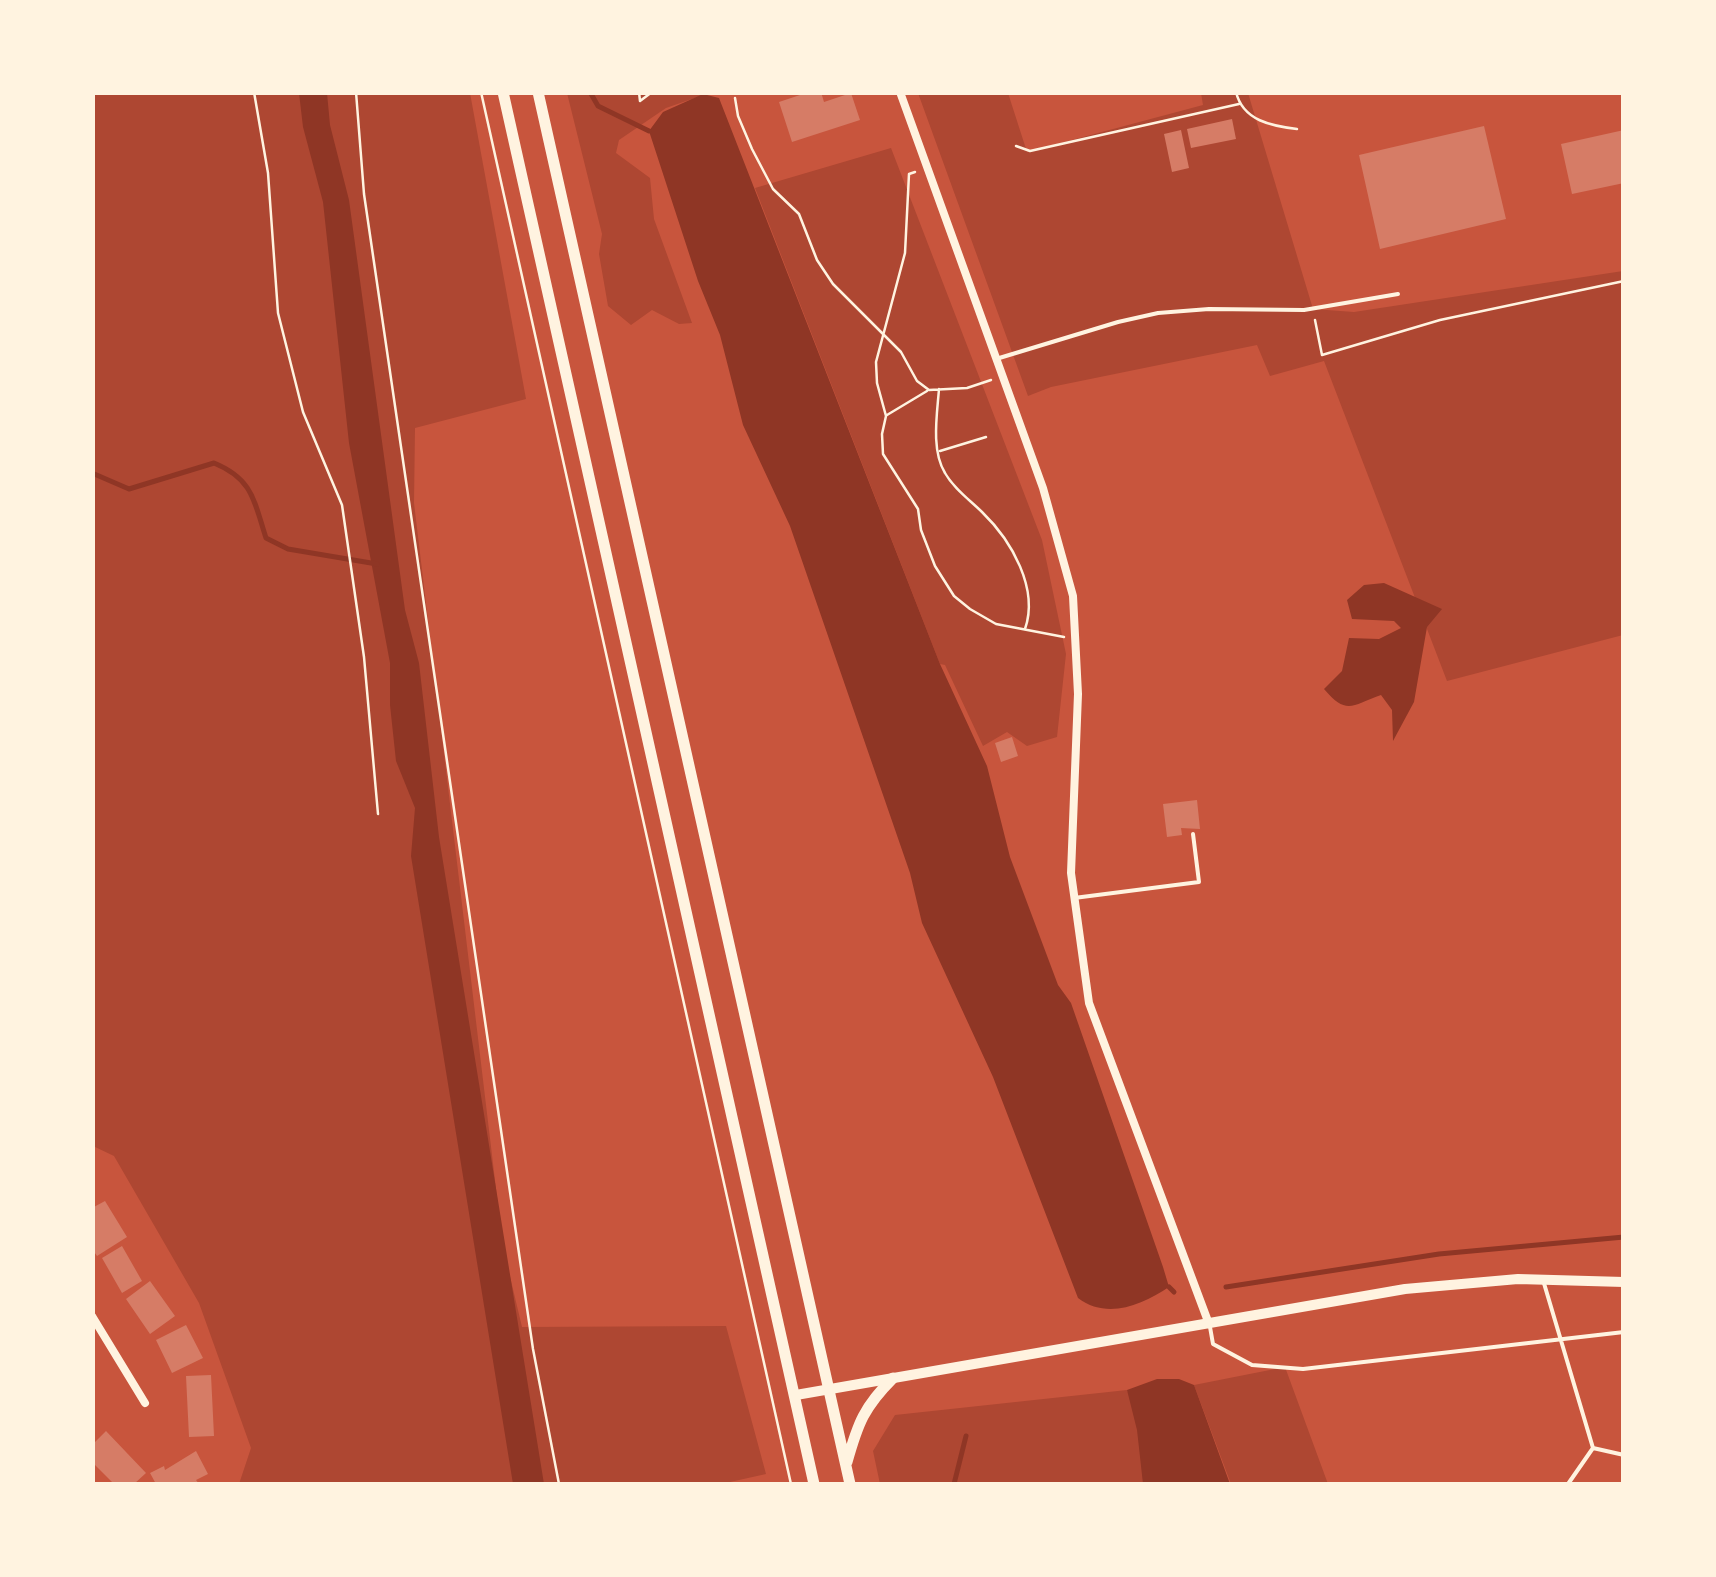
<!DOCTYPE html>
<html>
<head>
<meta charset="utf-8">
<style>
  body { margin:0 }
  #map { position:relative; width:1716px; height:1577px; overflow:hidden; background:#c8553d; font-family:Karla,sans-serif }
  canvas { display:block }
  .frame { position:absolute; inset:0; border:95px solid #fff3e0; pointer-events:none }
</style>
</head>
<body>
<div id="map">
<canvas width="1716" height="1577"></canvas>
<div class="frame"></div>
</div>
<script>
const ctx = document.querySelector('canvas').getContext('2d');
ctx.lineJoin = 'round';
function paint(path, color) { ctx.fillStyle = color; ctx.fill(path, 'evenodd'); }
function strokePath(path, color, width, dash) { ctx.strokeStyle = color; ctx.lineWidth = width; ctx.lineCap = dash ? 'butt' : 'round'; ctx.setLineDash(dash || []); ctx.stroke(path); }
paint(new Path2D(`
  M 93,93 L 470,93 L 526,399 L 415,428 L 414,503 L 503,1247 L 522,1327 L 726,1326 L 766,1474 L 721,1484 L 239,1484 L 251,1448 L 199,1303 L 114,1156 L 93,1146 Z
  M 567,93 L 709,93 L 666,108 L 619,140 L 616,153 L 650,178 L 654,219 L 692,323 L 679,324 L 652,310 L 631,325 L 608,306 L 599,254 L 602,234 Z
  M 918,93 L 1008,93 L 1027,152 L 1203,105 L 1201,93 L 1248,93 L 1313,309 L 1354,312 L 1623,271 L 1623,635 L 1447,681 L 1324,361 L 1270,376 L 1257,345 L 1051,387 L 1028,396 Z
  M 891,148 L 1042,540 L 1066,654 L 1057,737 L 1027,746 L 1007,732 L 983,746 L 945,665 L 940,664 L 755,188 Z
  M 1285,1367 L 1328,1484 L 1231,1484 L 1194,1385 Z
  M 1127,1390 L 1164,1484 L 880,1484 L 873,1451 L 895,1415 Z`), '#ae4732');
paint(new Path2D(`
  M 299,93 L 327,93 L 330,125 L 349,200 L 405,610 L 419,663 L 439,837 L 544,1484 L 513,1484 L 411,856 L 415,808 L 396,761 L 390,705 L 390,663 L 349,443 L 323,202 L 303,127 Z
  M 703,94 L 719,98 L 940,664 L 987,766 L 1010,857 L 1058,985 L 1071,1003 L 1163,1267 L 1169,1287 C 1142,1305 1107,1320 1078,1298 L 993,1077 L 922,923 L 910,873 L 790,526 L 743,425 L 720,335 L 698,281 L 649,131 L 663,112 Z
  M 1384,583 L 1442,609 L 1427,627 L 1414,702 L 1393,741 L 1392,710 L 1381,695 C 1352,705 1347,716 1324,689 L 1342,671 L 1349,638 L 1379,639 L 1401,628 L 1394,621 L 1352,619 L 1347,600 L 1364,585 Z
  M 1157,1379 L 1179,1379 L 1194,1385 L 1230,1484 L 1143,1484 L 1137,1430 L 1127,1390 Z`), '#8f3625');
strokePath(new Path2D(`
  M 590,92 L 598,106 L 649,131
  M 92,473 L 129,489 L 214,463 C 253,479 254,501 266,538 L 288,549 L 377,564
  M 1169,1287 L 1174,1292
  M 1226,1287 L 1439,1254 L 1624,1237
  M 954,1484 L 966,1436`), '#8f3625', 5);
paint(new Path2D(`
  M 809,92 L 821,92 L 824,102 L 851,93 L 860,120 L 792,142 L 779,102 Z
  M 1232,119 L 1236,139 L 1191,148 L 1187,129 Z
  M 1484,126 L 1506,219 L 1380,249 L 1359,155 Z
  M 1181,130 L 1189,168 L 1172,172 L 1164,134 Z
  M 1624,130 L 1624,183 L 1572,194 L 1561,144 Z
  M 1012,737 L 1018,756 L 1001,762 L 995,743 Z
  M 1197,800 L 1200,829 L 1181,828 L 1182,835 L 1167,837 L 1163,804 Z
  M 105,1201 L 127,1237 L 97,1256 L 92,1249 L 92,1208 Z
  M 122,1246 L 142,1281 L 122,1293 L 102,1258 Z
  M 150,1281 L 175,1316 L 150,1334 L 126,1299 Z
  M 186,1325 L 203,1358 L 172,1373 L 156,1340 Z
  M 211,1375 L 214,1436 L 189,1437 L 186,1376 Z
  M 106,1431 L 146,1473 L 134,1484 L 114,1484 L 92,1462 L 92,1445 Z
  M 196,1451 L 208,1474 L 196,1480 L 199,1484 L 156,1484 L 150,1473 L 164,1466 L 165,1470 Z`), '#d67c66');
strokePath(new Path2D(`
  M 254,92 L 268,173 L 278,313 L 303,412 L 342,505 L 364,657 L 378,814
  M 356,92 L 364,194 L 533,1349 L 559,1484
  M 481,92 L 791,1484
  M 639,92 L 640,101 L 652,92
  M 1236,92 C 1243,121 1272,126 1297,129
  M 735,98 L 738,116 L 752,149 L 773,189 L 799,214 L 817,260 L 833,284 L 901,352 L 917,381 L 929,390 L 967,388 L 991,380
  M 1016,146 L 1030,151 L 1239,104
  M 915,172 L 909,174 L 905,253 L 876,362 L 877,383 L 886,416 L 882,434 L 883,454 L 918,509 L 921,530 L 935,566 L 954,596 L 970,609 L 996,624 L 1064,637
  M 1315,320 L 1322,355 L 1440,320 L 1624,281
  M 939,389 C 937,415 931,450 945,473 C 954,489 970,500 982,512 C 1012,541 1039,589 1025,629
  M 887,415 L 927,391
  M 940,451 L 986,437`), '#fff3e0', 2.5);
strokePath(new Path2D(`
  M 996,359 L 1118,322 L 1158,313 L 1209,309 L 1304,310 L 1398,294
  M 1074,898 L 1199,882 L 1193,834
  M 1543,1280 L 1593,1448
  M 1210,1327 L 1213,1344 L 1252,1365 L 1303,1369 L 1624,1332
  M 1568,1484 L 1593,1448 L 1624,1455`), '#fff3e0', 4);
strokePath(new Path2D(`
  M 900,92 L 1043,488 L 1073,596 L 1078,694 L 1071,873 L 1089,1003 L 1209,1324
  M 92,1316 L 145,1403`), '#fff3e0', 8);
strokePath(new Path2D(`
  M 796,1395 L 1405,1289 L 1518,1279 L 1624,1282`), '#fff3e0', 10);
strokePath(new Path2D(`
  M 503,92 L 814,1484
  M 538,92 L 850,1484
  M 847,1462 C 858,1423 864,1407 893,1378`), '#fff3e0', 11);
</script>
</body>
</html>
